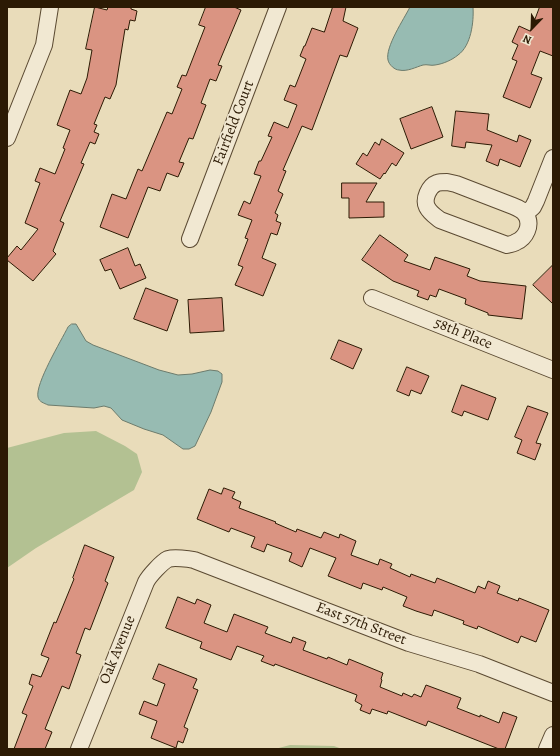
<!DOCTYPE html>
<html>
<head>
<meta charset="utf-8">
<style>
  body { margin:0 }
  #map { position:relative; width:560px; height:756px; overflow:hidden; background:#e9dcba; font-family:Alegreya,serif }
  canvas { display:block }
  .frame { position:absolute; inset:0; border:8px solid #2c1a04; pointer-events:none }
  .north { position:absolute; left:512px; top:8px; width:40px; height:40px; -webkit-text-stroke:3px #f1e8d2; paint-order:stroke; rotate:203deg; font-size:11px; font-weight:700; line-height:16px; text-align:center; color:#2c1a04 }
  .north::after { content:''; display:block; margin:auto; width:14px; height:18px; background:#2c1a04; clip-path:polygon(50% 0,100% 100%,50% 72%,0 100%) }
</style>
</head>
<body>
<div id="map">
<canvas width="560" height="756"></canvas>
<div class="frame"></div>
<div class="north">N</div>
</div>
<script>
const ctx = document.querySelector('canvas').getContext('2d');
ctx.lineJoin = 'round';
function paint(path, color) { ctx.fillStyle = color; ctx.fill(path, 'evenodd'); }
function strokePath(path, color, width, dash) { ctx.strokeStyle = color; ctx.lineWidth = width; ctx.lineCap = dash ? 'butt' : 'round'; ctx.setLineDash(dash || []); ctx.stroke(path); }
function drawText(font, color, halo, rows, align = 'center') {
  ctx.font = font + ' Alegreya,serif'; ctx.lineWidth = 3.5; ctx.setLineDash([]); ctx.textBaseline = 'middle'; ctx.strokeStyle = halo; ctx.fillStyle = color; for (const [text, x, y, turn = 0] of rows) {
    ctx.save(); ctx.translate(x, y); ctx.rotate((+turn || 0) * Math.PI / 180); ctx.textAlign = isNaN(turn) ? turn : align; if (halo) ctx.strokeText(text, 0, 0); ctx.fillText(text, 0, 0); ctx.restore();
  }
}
paint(new Path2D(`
  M 96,431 L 125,446 L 137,454 L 142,472 L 134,490 L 36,548 L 7,568 L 7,448 L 64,433 Z
  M 290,745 L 334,746 L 342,749 L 275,749 Z`), '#b3c192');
const water = new Path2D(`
  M 410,7 L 473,7 C 474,22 471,46 458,55 C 452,60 443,64 435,65 C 431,66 427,64 423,65 C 416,67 407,72 399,70 C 395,70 389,65 388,60 C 385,47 404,19 410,7 Z
  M 72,324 L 76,324 L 86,341 L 93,345 L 159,370 L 178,375 L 192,374 L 210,370 L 218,371 L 222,374 L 222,382 L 211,412 L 195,446 L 189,449 L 183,449 L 163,435 L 144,429 L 122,420 L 111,408 L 104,406 L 94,408 L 48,405 C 44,403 39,402 38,397 C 35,384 61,341 68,327 Z`);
paint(water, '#97bbb2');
strokePath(water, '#6c7b6c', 1);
const building = new Path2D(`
  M 95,7 L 107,10 L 108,7 L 131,7 L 131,9 L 137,11 L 135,21 L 130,20 L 128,30 L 125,29 L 116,85 L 110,99 L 105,97 L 94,124 L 97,125 L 94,132 L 99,134 L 95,144 L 90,142 L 81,163 L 84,164 L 60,221 L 64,223 L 53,251 L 56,254 L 33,281 L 7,260 L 7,258 L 17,246 L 21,250 L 38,229 L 25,223 L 40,183 L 35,181 L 40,168 L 55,174 L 65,149 L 63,148 L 70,130 L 57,125 L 70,90 L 81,94 L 87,78 L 92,50 L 86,49 Z
  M 206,7 L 234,7 L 241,10 L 218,65 L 222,66 L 216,81 L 210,79 L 201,103 L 206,105 L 193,139 L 189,138 L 179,162 L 184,163 L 178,177 L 167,173 L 160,191 L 148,187 L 128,238 L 100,227 L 112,194 L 126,199 L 138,169 L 142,171 L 167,112 L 172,114 L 182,89 L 177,87 L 182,75 L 186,76 L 205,27 L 199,25 Z
  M 333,7 L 346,7 L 343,21 L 358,28 L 347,57 L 340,55 L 312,130 L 302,126 L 283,170 L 286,171 L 278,191 L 283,194 L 275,213 L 278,215 L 276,221 L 281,223 L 277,235 L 271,233 L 262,258 L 276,264 L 263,296 L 235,285 L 243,267 L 238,265 L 248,239 L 245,238 L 252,220 L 238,215 L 244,201 L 250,204 L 261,176 L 254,174 L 259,161 L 261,161 L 272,137 L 268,136 L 274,122 L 288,128 L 297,105 L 284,100 L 290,85 L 295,87 L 306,59 L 300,56 L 304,46 L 305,46 L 312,28 L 324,32 Z
  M 540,7 L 553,7 L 553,56 L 540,51 L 531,74 L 542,78 L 530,108 L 503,97 L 517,61 L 512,59 L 518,45 L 512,42 L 519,26 L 530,31 Z
  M 432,107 L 443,137 L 411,149 L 400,119 Z
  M 456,111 L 489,114 L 487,130 L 517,142 L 519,135 L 531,140 L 520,167 L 500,159 L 498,166 L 486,161 L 492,145 L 466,142 L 465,148 L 452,146 Z
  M 382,139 L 404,153 L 396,166 L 392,163 L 385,174 L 384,173 L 380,179 L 356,164 L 363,153 L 367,156 L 375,142 L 379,145 Z
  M 342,183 L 377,183 L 366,202 L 384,202 L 384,217 L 349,218 L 349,198 L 342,198 Z
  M 380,235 L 408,255 L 404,261 L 430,270 L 435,257 L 470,269 L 467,276 L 480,281 L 526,286 L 522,319 L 488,315 L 488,313 L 465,304 L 466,299 L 439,289 L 436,297 L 430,295 L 428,300 L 417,296 L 419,291 L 393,281 L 362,260 Z
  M 128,248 L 135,266 L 140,264 L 146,278 L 120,289 L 111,269 L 105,271 L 100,260 Z
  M 553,265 L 553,304 L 533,285 Z
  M 146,288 L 178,300 L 167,331 L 134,319 Z
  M 222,298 L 224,331 L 190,333 L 188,300 Z
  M 339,340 L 362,349 L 353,369 L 331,359 Z
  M 407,367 L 429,376 L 421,394 L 411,390 L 409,396 L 397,391 Z
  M 462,385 L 496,398 L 488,420 L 464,411 L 462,416 L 452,412 Z
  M 528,406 L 548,413 L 536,443 L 541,444 L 535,460 L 517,453 L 522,440 L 515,437 Z
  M 224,488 L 235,492 L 232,498 L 241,502 L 239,508 L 276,522 L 275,523 L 296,532 L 297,529 L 321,538 L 324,532 L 339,538 L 340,534 L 356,541 L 351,555 L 378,565 L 380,559 L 392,564 L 390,568 L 410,577 L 411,574 L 435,583 L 437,578 L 475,593 L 478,586 L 485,589 L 488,581 L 500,586 L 497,593 L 518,601 L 519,598 L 549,610 L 536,642 L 521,636 L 518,643 L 478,626 L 477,629 L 463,624 L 464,621 L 434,610 L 432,616 L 416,611 L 403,606 L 407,597 L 383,587 L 382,590 L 363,583 L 361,589 L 328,576 L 336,558 L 310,548 L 302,567 L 289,561 L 292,553 L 267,544 L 264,552 L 251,547 L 255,537 L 231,528 L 229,532 L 197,519 L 209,489 L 221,494 Z
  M 85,545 L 114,557 L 105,581 L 108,583 L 90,630 L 85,628 L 76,653 L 81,655 L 69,689 L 62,686 L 45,729 L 52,732 L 45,749 L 14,749 L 27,715 L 22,713 L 33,686 L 29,684 L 32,674 L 41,677 L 49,658 L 41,655 L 54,622 L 56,623 L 74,579 L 73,578 Z
  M 178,597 L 195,604 L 197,599 L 211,605 L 204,623 L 227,632 L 234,614 L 268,627 L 265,633 L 291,643 L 293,637 L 306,642 L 303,650 L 327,659 L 328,657 L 347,665 L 349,659 L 383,673 L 381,679 L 382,680 L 380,687 L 402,696 L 403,693 L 412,697 L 414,694 L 421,697 L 426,685 L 461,698 L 457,708 L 480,717 L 480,715 L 499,723 L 503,712 L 517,717 L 505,749 L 499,749 L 428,721 L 426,726 L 388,711 L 387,714 L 372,709 L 370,714 L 360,710 L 362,705 L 355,701 L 357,695 L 275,664 L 274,666 L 261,661 L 264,656 L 237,646 L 231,660 L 200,648 L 202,642 L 166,628 Z
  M 159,664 L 197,679 L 193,688 L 198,690 L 184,727 L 188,729 L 183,743 L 178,741 L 176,748 L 151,738 L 157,721 L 139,714 L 144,701 L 157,706 L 165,684 L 153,679 Z`);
paint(building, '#da9482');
strokePath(building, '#2c1a04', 1);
const minor = new Path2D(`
  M 7,138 L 44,45 L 50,7
  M 447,182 L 456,184 L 513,206 C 518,208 523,210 526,215 C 532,225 526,238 516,242 C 514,244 510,244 507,245 L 440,220 C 435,216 430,213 427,207 C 423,199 429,186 437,183 C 440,182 444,182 447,182 Z
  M 525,214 L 533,207 L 536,201 L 553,158
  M 190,239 L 278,7
  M 372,298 L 553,370
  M 79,749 L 146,582 C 149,576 162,562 168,559 C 174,557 189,559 194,560 L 409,643 L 479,664 L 553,693
  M 547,749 L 553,735`);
strokePath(minor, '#5b4a32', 18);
strokePath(minor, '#f1e8d2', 16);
drawText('15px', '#2c1a04', '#f1e8d2', [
  ["Fairfield Court",234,123,-69],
  ["58th Place",463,334,22],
  ["East 57th Street",361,624,21],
  ["Oak Avenue",118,650,-68]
]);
</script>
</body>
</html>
